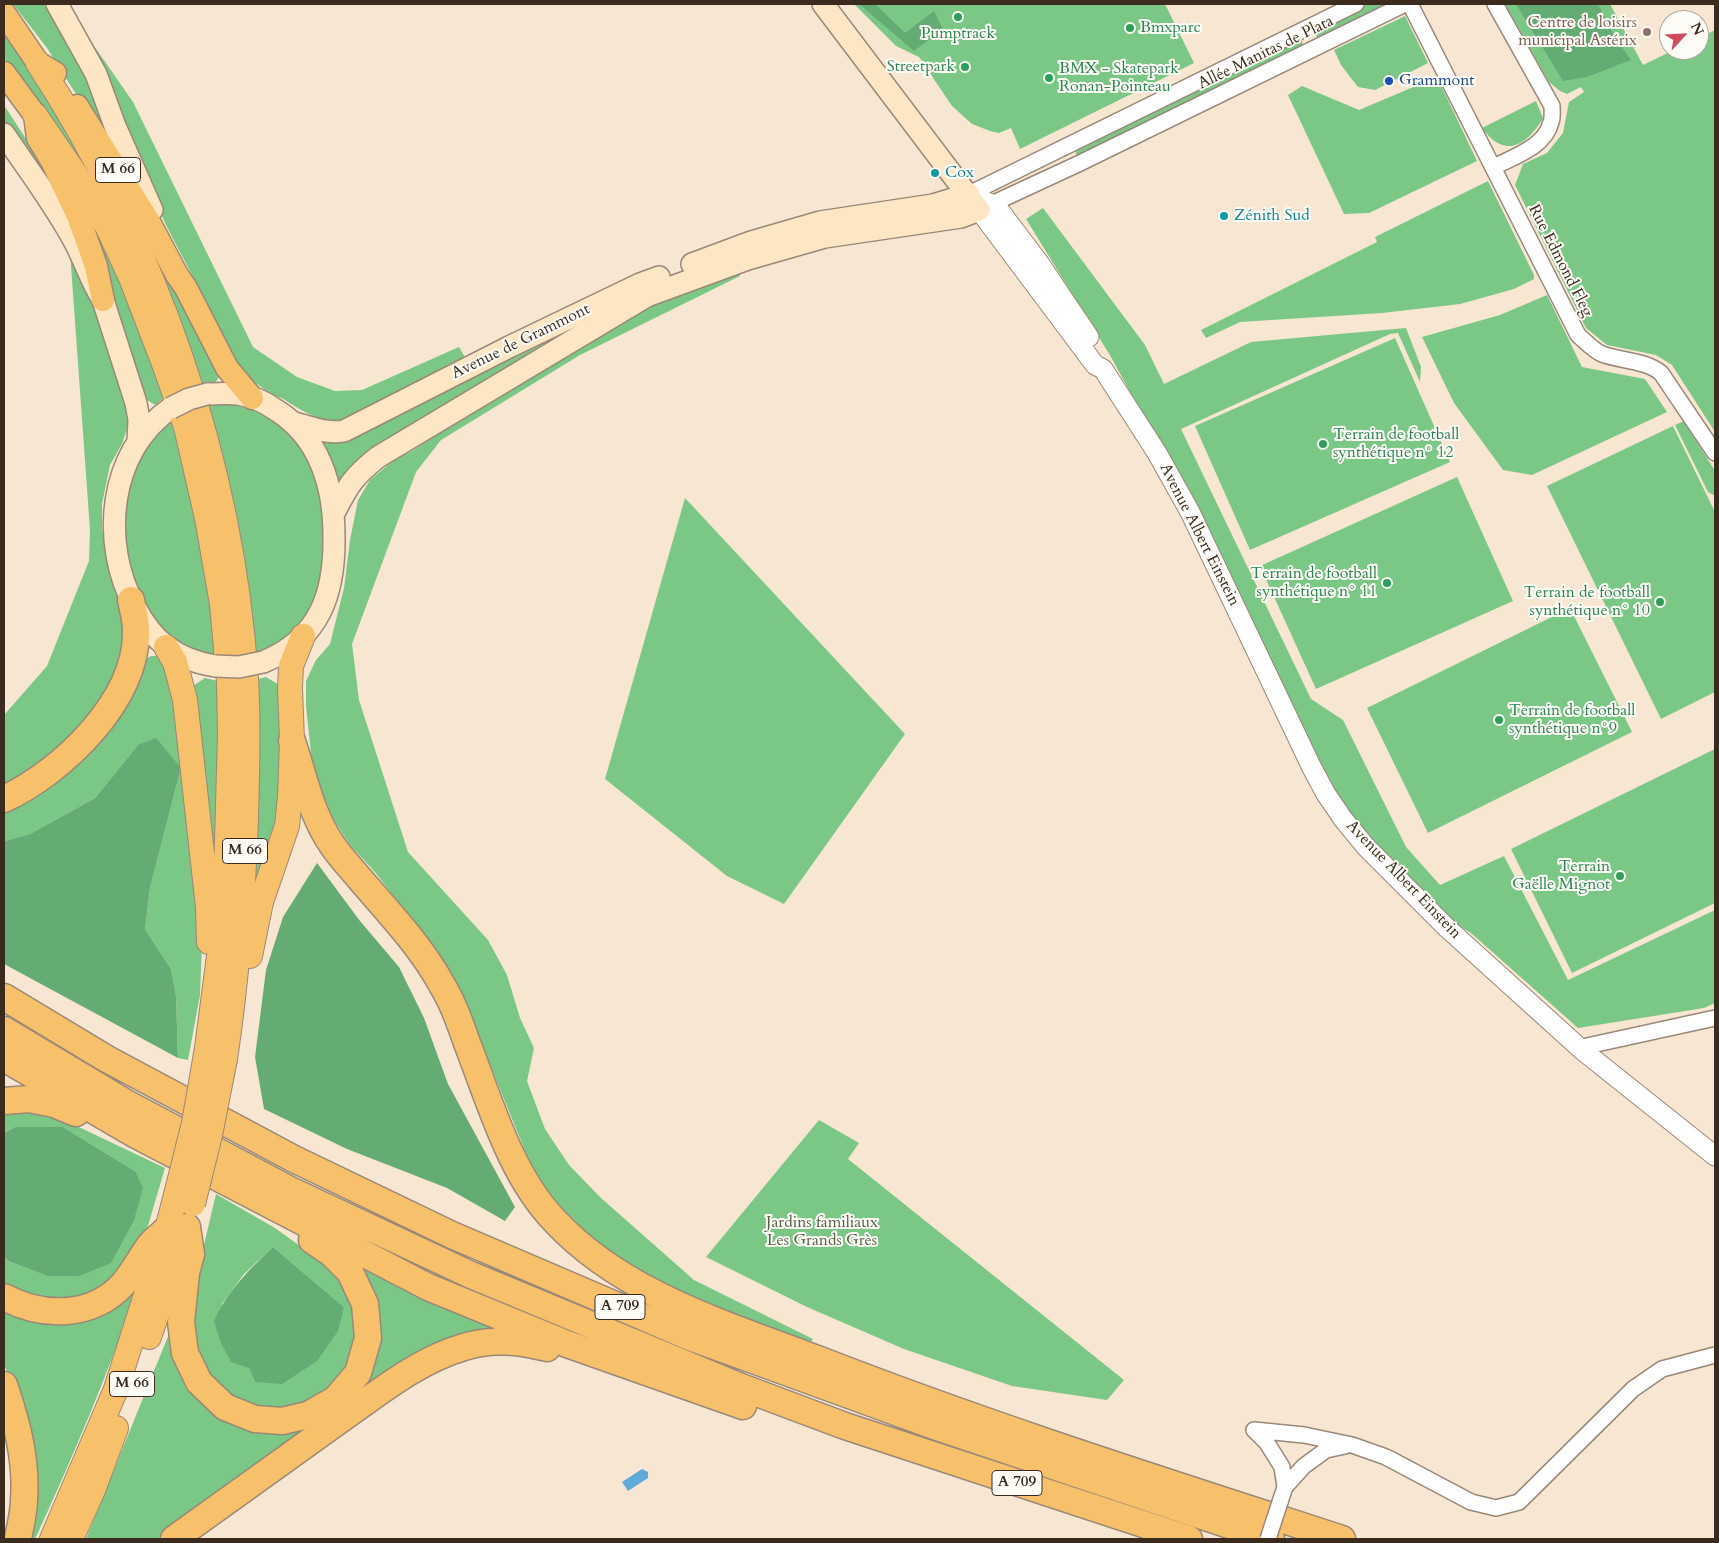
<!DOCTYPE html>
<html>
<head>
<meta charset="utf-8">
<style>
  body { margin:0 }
  #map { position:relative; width:1719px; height:1543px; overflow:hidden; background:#f7e7d2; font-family:Cardo,serif }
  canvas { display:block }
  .frame { position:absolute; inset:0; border:5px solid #3b2a1e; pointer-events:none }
  .north { position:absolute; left:1659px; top:10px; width:50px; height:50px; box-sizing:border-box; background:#fdfcf7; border:1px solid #afa8a0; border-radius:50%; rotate:65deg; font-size:14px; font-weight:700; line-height:20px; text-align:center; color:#3b2a1e }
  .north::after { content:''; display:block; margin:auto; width:18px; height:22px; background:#d1495b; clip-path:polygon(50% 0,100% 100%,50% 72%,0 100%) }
</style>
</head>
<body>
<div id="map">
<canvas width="1719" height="1543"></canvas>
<div class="frame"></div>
<div class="north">N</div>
</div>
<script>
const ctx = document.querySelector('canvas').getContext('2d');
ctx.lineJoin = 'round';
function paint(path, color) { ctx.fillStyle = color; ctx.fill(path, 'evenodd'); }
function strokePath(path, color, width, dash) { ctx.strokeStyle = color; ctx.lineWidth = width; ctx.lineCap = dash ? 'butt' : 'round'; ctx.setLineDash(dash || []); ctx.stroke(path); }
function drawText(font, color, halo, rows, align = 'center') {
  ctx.font = font + ' Cardo,serif'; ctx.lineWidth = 4; ctx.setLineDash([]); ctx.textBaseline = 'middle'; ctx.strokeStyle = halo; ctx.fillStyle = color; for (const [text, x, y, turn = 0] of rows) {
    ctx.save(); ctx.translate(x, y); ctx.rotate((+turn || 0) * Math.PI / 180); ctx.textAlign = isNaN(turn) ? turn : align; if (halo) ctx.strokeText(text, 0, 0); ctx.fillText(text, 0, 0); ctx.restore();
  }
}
paint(new Path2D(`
  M 13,4 L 50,4 L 63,22 L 125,172 L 47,48 Z
  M 854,4 L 1165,4 L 1194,63 L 1020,149 L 1011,128 L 999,133 L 990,131 L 972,124 L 952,106 L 919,57 L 896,46 Z
  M 1365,4 L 1392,4 L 1318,39 L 1313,29 Z
  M 1505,4 L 1610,4 L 1643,65 L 1674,50 L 1699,50 L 1699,38 L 1715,30 L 1715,432 L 1672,365 L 1656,355 L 1607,345 L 1586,328 L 1515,185 L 1523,164 L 1547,153 L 1563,133 L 1569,102 L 1584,92 L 1581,87 L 1567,94 L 1560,91 L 1549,82 Z
  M 1405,16 L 1428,63 L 1375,90 L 1358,87 L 1341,65 L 1334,50 Z
  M 4,29 L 42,84 L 118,228 L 33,96 L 4,58 Z
  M 1300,37 L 1304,47 L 1078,157 L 1073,147 Z
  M 92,43 L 133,102 L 253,347 L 297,377 L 335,391 L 362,390 L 459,347 L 466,359 L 353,416 C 347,418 340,421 334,421 C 316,420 299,409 285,400 C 281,397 277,397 274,395 C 259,387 246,376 237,362 L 167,227 L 122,129 L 91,46 Z
  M 1437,77 L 1477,161 L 1369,213 L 1344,214 L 1288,95 L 1302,86 L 1359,110 Z
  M 1536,101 L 1543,118 C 1534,134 1516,155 1496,142 C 1491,139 1486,133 1482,128 Z
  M 4,105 L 52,179 L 46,184 L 4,122 Z
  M 1488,181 L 1534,275 L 1534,279 L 1514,289 L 1460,304 L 1382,313 L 1240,322 L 1206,338 L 1201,330 L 1377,242 L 1375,237 Z
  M 1043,208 L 1145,345 L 1164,384 L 1251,342 L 1406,328 L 1421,367 L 1420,382 L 1398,333 L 1390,334 L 1181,429 L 1311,699 L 1343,720 L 1406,847 L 1440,885 L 1504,856 L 1568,980 L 1715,910 L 1715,1003 L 1704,1008 L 1578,1028 L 1471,933 L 1447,919 L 1372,843 L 1325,779 L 1143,416 L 1111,357 L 1026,219 Z
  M 83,210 L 120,279 L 166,396 L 155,405 L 144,398 Z
  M 141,230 L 221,373 L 216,382 L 202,383 L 179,316 Z
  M 70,252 L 90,297 L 127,412 L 127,429 L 122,444 L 110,465 L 102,504 L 102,529 L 128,635 L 111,688 L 64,746 L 4,789 L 4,715 L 47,666 L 89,561 L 90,530 Z
  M 739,270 L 740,276 L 580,355 L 441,440 L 416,472 L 352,644 L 359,700 L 408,852 L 488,940 L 507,975 L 520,1018 L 534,1048 L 527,1081 L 545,1129 L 569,1165 L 601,1198 L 694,1280 L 813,1339 L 809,1345 L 681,1295 L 619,1260 L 591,1237 L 560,1206 L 534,1173 L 467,1008 L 440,955 L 374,871 L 350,845 L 334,820 L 319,787 L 312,763 L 306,706 L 306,681 L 316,660 L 330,644 L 344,588 L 350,540 L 358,500 L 370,480 L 393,461 L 412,451 L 493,398 L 630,318 L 678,291 Z
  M 643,287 L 338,489 L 321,438 Z
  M 1547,295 L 1582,367 L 1645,379 L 1667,412 L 1532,475 L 1503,470 L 1454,403 L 1422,337 L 1500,315 Z
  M 1395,338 L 1450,462 L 1250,550 L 1195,426 Z
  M 219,404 C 246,405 267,412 288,431 C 326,466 337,569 309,612 C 304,619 297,630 290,636 C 281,644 265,650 253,656 L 207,405 Z
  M 171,419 C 192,497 211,577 214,658 C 201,654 187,649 176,641 C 128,606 113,524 133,470 C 142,448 154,435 171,419 Z
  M 1684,421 L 1715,471 L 1715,496 L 1708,492 L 1675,425 Z
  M 1673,426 L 1715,512 L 1715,692 L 1661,719 L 1547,486 Z
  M 1457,477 L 1513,601 L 1316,689 L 1260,566 Z
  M 685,498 L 905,734 L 784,904 L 727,876 L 605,779 Z
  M 1570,608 L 1632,732 L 1428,833 L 1367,708 Z
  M 151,656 L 158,656 L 166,668 L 174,692 L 202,943 L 200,995 L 188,1060 L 178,1058 L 176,996 L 171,969 L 145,929 L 150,888 L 181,768 L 138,745 L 95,798 L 30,834 L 4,841 L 4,807 L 143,661 Z
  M 266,677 L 281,686 L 286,767 L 278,842 L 252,914 L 260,736 L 258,679 Z
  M 205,678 L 218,681 L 220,800 L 215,888 L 190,688 Z
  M 1715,749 L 1715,903 L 1572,973 L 1511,849 Z
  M 11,1109 L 46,1114 L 81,1128 L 165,1168 L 142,1246 L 125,1269 L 84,1300 L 38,1299 L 4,1284 L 4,1257 L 8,1261 L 47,1276 L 79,1276 L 135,1171 L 63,1127 L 15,1127 L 4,1133 L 4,1112 Z
  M 819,1120 L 859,1143 L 848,1159 L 1124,1380 L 1107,1400 L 1012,1386 L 904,1349 L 807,1307 L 706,1257 Z
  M 216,1194 L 275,1228 L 307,1251 L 328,1263 L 350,1293 L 357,1314 L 356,1343 L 351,1367 L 323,1395 L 291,1411 L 251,1407 L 221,1389 L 196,1356 L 193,1291 ZM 273,1247 L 344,1307 L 255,1382 L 222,1304 L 244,1274 Z
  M 356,1261 L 507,1332 L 478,1334 L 163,1539 L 86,1539 L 173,1324 L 184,1365 L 275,1427 L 360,1380 Z
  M 138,1288 C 108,1373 73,1457 35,1539 L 23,1539 L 11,1379 L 4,1365 L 4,1311 C 40,1319 78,1333 112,1311 C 121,1305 130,1295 138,1288 Z`), '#7bc786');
paint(new Path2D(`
  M 859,4 L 875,4 L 905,33 L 934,11 L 943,29 L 914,51 Z
  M 1516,4 L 1598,4 L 1616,39 L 1631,60 L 1587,77 L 1563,81 Z
  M 156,738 L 181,768 L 150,888 L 145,929 L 171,969 L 176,996 L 178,1058 L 4,964 L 4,841 L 30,834 L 95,798 L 138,745 Z
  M 317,863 L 360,921 L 399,967 L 424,1018 L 448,1084 L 515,1207 L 505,1221 L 447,1188 L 347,1149 L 264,1109 L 255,1057 L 266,970 L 283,917 Z
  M 15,1127 L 63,1127 L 135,1171 L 143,1188 L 134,1220 L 111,1263 L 79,1276 L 47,1276 L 8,1261 L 4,1257 L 4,1133 Z
  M 273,1247 L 344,1307 L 338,1331 L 317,1361 L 282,1384 L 255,1382 L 249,1368 L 231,1362 L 221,1343 L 214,1321 C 228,1290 249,1270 273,1247 Z`), '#64ac73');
paint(new Path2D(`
  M 642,1469 L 648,1472 L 648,1478 L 628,1491 L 622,1482 Z`), '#5faad8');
const minor = new Path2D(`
  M 1410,4 L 1578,335 C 1585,341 1594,351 1602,354 C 1621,361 1645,360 1661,373 L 1715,453
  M 1494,167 C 1515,156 1545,147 1551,122 C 1553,117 1552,111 1552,106 L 1495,4
  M 969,194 L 1356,4
  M 983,208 L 1078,164 L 1405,4
  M 1582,1050 L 1587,1046 L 1715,1018
  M 1254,1430 L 1304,1435 L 1352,1445 L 1386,1457 L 1471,1502 L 1496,1508 L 1519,1502 L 1633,1389 L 1662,1369 L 1715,1355
  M 1254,1430 L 1267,1443 L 1282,1467 L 1285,1487
  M 1280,1502 L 1285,1487 L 1304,1466 L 1326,1450 L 1345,1446`);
const tertiary = new Path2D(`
  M 969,194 L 991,204 L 1000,211 L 1040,264 L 1089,337
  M 979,210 L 1095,365 L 1103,369 L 1157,453 L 1190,512 L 1312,768 L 1326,794 L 1343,819 L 1366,847 L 1447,928 L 1582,1050 L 1715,1156`);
const secondary = new Path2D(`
  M 57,4 L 96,74 L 115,126 L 152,210
  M 4,134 C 27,168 52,201 72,237 C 84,258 90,280 103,300 L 136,403 L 139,420 L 138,442
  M 692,264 L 751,242 L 820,222 L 933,205 L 969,194
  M 207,394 C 217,394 228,393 238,394 C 251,396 265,402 276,410 C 320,437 334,487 334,536 C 335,593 320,639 263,662
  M 171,408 C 108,451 100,544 135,607 C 143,622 152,636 166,646 C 180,657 197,663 215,666
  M 294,423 C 311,427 326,434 344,431 L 511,346 L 640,284 L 659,277
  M 334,513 C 349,484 353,477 378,457 L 647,296 L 748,259 L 825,237 L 961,217 L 979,210 L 823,4`);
const primary = new Path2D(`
  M 4,13 L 38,63 L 55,73
  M 4,73 L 35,115 L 38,138 L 52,161 L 78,216 L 96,266 L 103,300
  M 77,106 L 148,220 L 177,275 L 186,288 L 227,368 L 252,398`);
const trunk = new Path2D(`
  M 38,63 C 156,244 232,463 246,679 C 249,726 247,773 246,820 C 243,900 237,979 225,1059
  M 35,115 L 72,169 L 108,228 L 131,278 L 166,369 L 186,427 L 207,518 L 222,604 L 229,682 L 230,734 L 225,910 L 207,1048
  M 166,647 L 175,662 L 185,700 L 208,907 L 209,942
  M 250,956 L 261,902 L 287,826 L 290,797 L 292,741 L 290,688 L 291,666 L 303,636
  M 149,1337 L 187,1227
  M 52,1539 L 116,1389 L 167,1229 L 176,1195
  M 71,1539 L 93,1490 L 116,1428`);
const motorway = new Path2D(`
  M 292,741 C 304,777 311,815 333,846 C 341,858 351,868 360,879 C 389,913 421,946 442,985 C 453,1003 460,1023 467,1043 C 490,1102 510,1174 554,1220 C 622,1294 728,1325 820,1360 C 992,1427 1167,1482 1342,1539
  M 4,799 C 62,772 138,700 136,630 C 136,620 133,610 131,600
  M 4,997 L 107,1059 L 294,1159 L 452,1235 L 690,1337 L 937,1427 L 1271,1539
  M 4,1030 L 126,1103 L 290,1190 L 471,1275 L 741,1387 L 845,1426 L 1189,1539
  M 4,1058 L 136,1135 L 428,1287 L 567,1344 L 743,1406
  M 4,1101 L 29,1099 L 54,1104 L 76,1113
  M 187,1227 L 191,1254 L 186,1273 L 181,1322 L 185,1353 L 199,1382 L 225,1407 L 255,1419 L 282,1421 L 308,1415 L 336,1399 L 358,1373 L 368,1338 L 365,1304 L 350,1272 L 331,1253 L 312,1240
  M 4,1297 C 43,1318 93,1318 124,1283 C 134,1271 141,1257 150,1245 C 155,1239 162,1234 167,1229
  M 4,1385 C 17,1423 27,1460 24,1500 C 24,1513 20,1527 18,1539
  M 174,1539 C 230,1499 287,1458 344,1417 C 381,1391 419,1360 464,1347 C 492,1338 519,1341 547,1348`);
strokePath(minor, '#998878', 18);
strokePath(tertiary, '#998878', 21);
strokePath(secondary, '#998878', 24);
strokePath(primary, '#998878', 25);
strokePath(trunk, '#998878', 26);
strokePath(motorway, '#998878', 29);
strokePath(minor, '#fff', 15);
strokePath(tertiary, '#fff', 19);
strokePath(secondary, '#fce6c4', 21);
strokePath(primary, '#f7c06b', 22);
strokePath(trunk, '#f7c06b', 24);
strokePath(motorway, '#f7c06b', 26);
const minorBridge = new Path2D(`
  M 1268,1539 L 1280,1502`);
const secondaryBridge = new Path2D(`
  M 171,408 L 189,399 L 207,394
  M 215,666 L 239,667 L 263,662`);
const trunkBridge = new Path2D(`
  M 176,1195 L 194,1123 L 207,1048
  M 193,1204 L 210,1135 L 225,1059`);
strokePath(minorBridge, '#998878', 18, []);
strokePath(secondaryBridge, '#998878', 24, []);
strokePath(trunkBridge, '#998878', 26, []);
strokePath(minorBridge, '#fff', 15);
strokePath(secondaryBridge, '#fce6c4', 21);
strokePath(trunkBridge, '#f7c06b', 24);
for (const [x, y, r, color] of [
  [958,17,5,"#2e9e5b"],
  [1130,28,5,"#2e9e5b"],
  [1647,32,5,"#8d6e63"],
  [965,67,5,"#2e9e5b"],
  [1049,78,5,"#2e9e5b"],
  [1389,81,5,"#1a4fb4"],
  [935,173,5,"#0f9aa8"],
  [1224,216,5,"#0f9aa8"],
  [1323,444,5,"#2e9e5b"],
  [1387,583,5,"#2e9e5b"],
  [1660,602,5,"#2e9e5b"],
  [1499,720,5,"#2e9e5b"],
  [1620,876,5,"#2e9e5b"]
]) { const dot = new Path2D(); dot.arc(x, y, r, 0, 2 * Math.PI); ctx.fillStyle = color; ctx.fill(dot); strokePath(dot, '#fdfcf7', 2); }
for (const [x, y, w] of [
  [118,170,45],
  [245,851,45],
  [620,1307,50],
  [132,1384,45],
  [1017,1483,50]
]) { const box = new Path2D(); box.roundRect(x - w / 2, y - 12.5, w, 25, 4); ctx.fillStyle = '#fdfcf7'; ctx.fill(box); strokePath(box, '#3b2a1e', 1); }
drawText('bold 15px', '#3b2a1e', null, [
  ["M 66",118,170],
  ["M 66",245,851],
  ["A 709",620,1307],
  ["M 66",132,1384],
  ["A 709",1017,1483]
]);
drawText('16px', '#785e54', '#fdfcf7', [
  ["Centre de loisirs",1637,23],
  ["municipal Astérix",1637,41]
], 'right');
drawText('16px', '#27864d', '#fdfcf7', [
  ["Bmxparc",1140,28],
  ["Pumptrack",958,34,"center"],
  ["Streetpark",955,67,"right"],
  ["BMX - Skatepark",1059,69],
  ["Ronan-Pointeau",1059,87],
  ["Terrain de football",1333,435],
  ["synthétique n° 12",1333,453],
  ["Terrain de football",1377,574,"right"],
  ["synthétique n° 11",1377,592,"right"],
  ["Terrain de football",1650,593,"right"],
  ["synthétique n° 10",1650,611,"right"],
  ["Terrain de football",1509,711],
  ["synthétique n°9",1509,729],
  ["Terrain",1610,867,"right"],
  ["Gaëlle Mignot",1610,885,"right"]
], 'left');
drawText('16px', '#3b2a1e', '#fdfcf7', [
  ["Allée Manitas de Plata",1266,53,-26],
  ["Rue Edmond Fleg",1560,261,63],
  ["Avenue de Grammont",521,342,-26],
  ["Avenue Albert Einstein",1199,535,63],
  ["Avenue Albert Einstein",1403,880,46]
]);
drawText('16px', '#164399', '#fdfcf7', [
  ["Grammont",1399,81]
], 'left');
drawText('16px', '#0d838f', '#fdfcf7', [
  ["Cox",945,173],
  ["Zénith Sud",1234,216]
], 'left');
drawText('16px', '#516142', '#fdfcf7', [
  ["Jardins familiaux",822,1223],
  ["Les Grands Grès",822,1241]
]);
</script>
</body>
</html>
